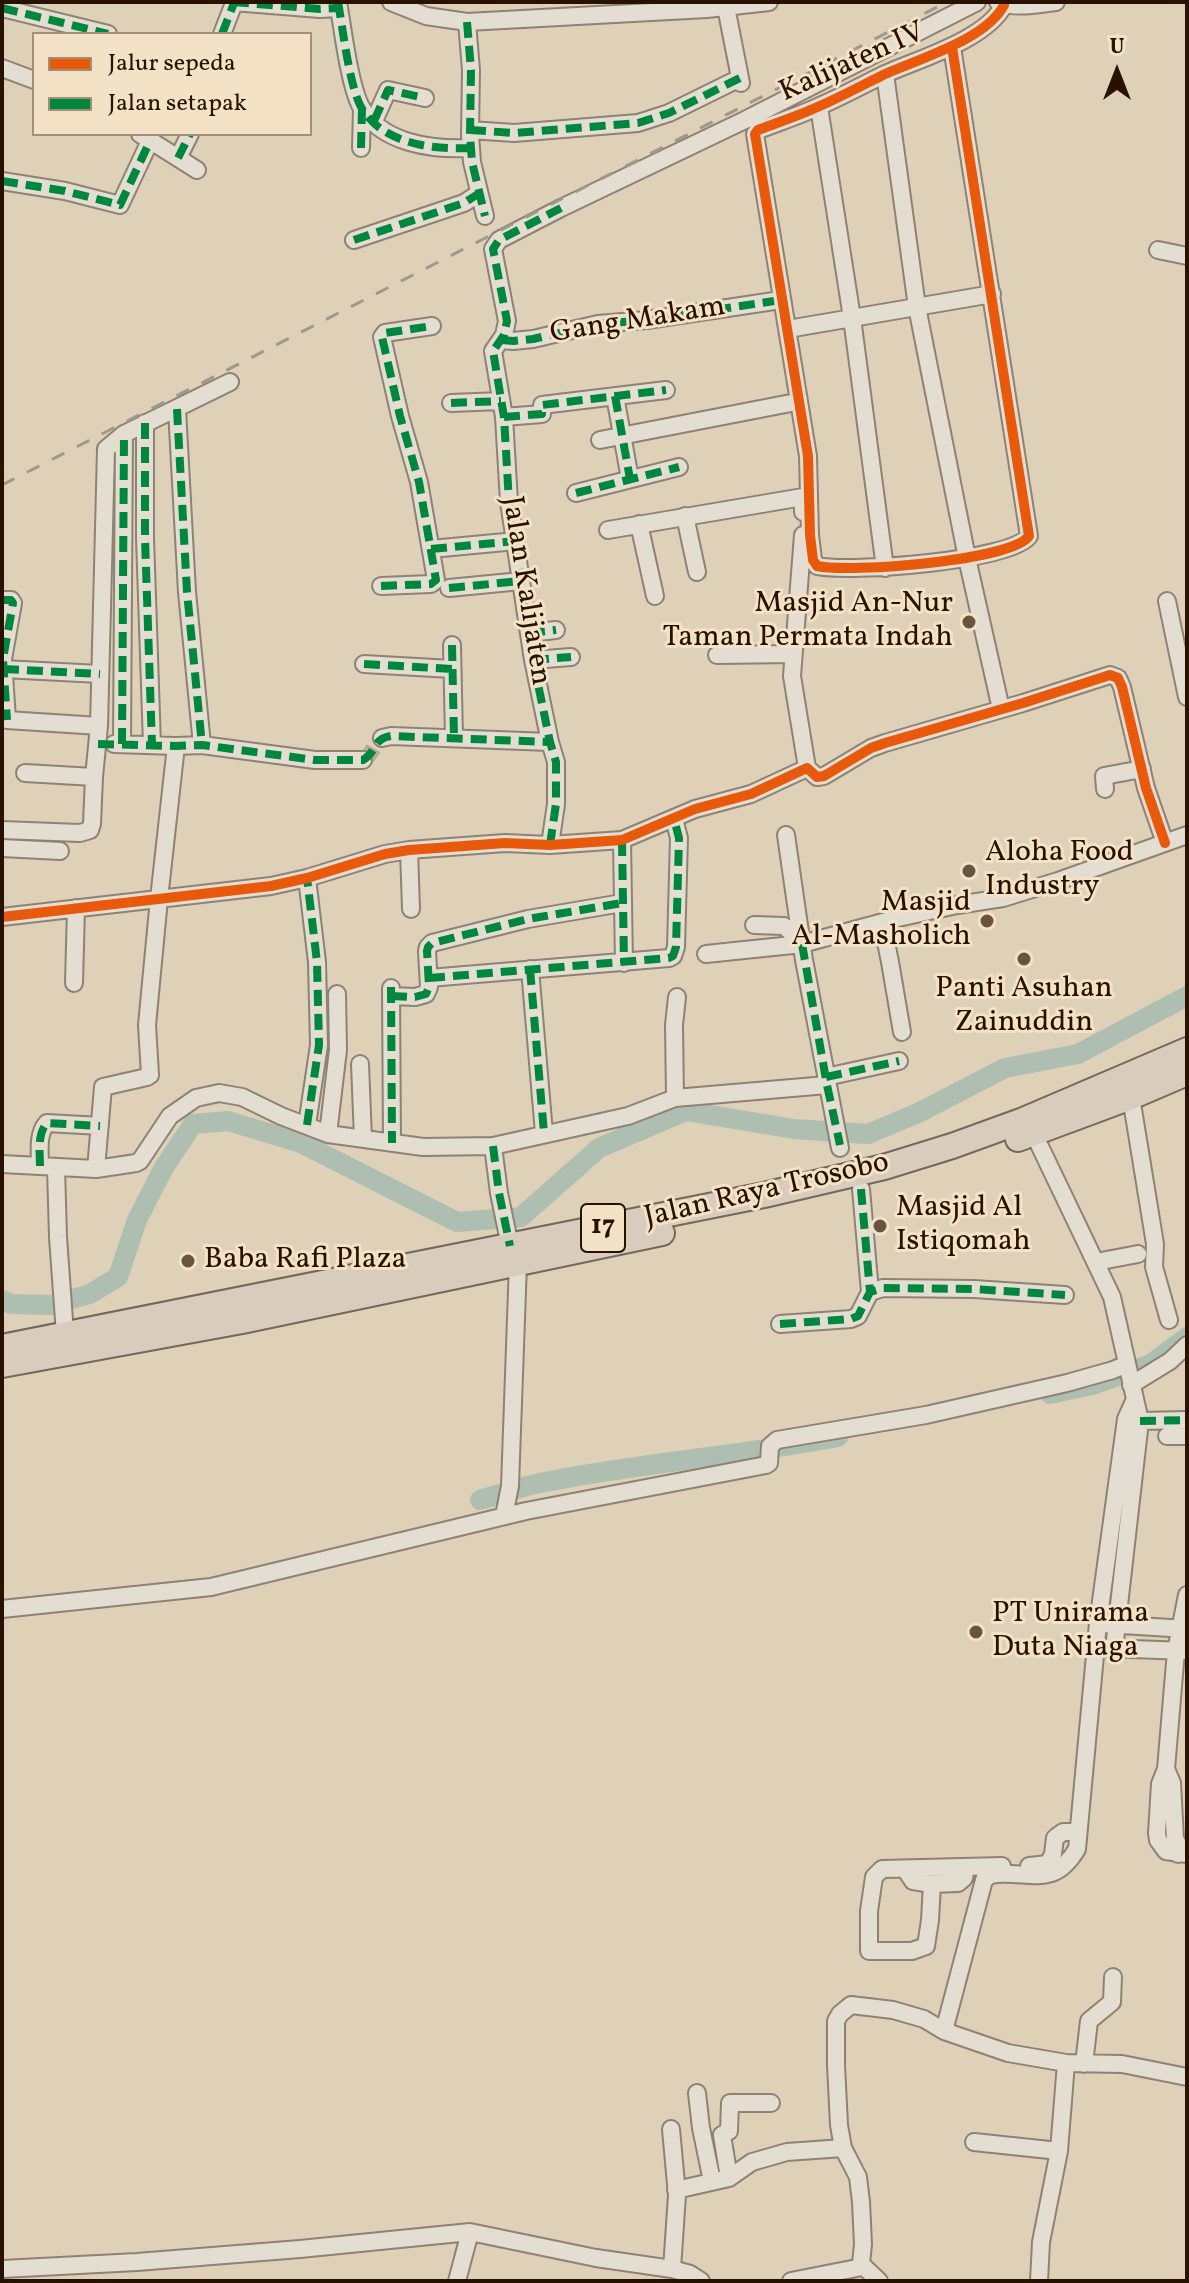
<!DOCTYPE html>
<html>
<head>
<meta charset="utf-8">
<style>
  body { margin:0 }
  #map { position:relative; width:1189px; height:2283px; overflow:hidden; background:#dfd0b8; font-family:Vollkorn,serif }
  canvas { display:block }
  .frame { position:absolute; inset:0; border:4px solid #291100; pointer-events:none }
  .legend { position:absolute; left:32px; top:32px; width:280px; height:104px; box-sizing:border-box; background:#f4e2c7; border:2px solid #a38e77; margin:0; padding:10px 14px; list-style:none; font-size:24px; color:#291100 }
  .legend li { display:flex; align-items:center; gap:16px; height:40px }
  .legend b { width:40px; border:2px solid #a38e77 }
  .north { position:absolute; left:1077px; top:32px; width:80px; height:80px; -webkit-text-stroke:6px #f4e2c7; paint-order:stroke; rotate:0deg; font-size:22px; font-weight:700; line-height:32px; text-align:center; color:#291100 }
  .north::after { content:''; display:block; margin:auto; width:28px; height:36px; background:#291100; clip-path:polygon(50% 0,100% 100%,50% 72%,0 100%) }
</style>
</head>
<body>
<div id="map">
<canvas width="1189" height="2283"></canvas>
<div class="frame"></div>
<ul class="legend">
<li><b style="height:10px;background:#e8590c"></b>Jalur sepeda</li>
<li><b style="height:10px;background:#00873e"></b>Jalan setapak</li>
</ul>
<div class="north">U</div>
</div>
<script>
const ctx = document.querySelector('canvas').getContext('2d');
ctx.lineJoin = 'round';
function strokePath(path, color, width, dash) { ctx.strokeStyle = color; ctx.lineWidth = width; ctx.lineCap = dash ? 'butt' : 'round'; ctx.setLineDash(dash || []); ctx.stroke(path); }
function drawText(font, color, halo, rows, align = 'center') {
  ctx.font = font + ' Vollkorn,serif'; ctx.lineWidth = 6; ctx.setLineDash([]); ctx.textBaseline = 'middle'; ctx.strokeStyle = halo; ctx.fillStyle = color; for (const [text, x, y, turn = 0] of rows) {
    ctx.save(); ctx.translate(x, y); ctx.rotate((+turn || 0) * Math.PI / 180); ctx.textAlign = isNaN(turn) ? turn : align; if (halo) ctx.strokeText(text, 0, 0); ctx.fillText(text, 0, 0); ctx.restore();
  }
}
strokePath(new Path2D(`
  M 2,1300 L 11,1304 L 51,1305 L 90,1294 L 118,1277 L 137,1220 L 163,1169 L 193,1124 L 228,1121 L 301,1143 L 457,1222 L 521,1217 L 599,1148 L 686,1111 L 794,1129 L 868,1134 L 918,1113 L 1005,1068 L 1078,1054 L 1187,996
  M 1050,1394 L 1092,1385 L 1151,1364 L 1187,1337
  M 480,1500 C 500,1494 520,1487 540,1483 C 638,1463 739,1456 838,1437`), '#aebeb0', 20);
strokePath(new Path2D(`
  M 363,760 C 373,755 373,744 382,738`), '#bbaa93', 16, [16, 8]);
const minor = new Path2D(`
  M 233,2 L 320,9 L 339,8
  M 338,2 C 343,30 349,82 360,105 C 380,144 433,150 471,148
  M 391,2 L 426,16 L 467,22 L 707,9 L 769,2
  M 998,2 C 1016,9 1038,4 1056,2
  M 726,7 L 741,83
  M 2,8 L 108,34
  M 467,22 L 471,70 L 470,135 L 472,162 L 485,216
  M 222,34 L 234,3
  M 952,47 L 1029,536 C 1011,561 850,573 817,566 L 813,560 L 810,535 L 808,456 L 755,134 L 758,130 C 779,122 801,115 822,105 C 842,96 863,85 883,75 C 918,59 986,40 1004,5
  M 2,68 L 34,80
  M 885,74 L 917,307 L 967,558 L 1001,709
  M 819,107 L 852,318 L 885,568
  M 374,121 L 388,90 L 425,98
  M 470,130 L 514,133 L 638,123 L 669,113 L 740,78
  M 140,134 L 197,170
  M 361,148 L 362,108
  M 178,158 L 190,134
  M 2,181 L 65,191 L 120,205 L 150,141
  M 354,240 L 464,203 L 478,194
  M 1158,250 L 1187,256
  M 788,329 L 992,294
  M 502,340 L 513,341 L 533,339 L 598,324 L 647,320 L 774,301
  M 615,396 L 630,479
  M 451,403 L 501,401
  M 177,409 L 187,592 L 202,745
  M 504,417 L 542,414 L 542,405 L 666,390
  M 145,423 L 145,538 L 152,745
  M 600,440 L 791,403
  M 576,493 L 679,467
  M 685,516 L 697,572
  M 639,524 L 655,596
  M 608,530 L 803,497 L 803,512
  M 803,535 L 792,676 L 807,768
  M 431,549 L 516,541
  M 381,586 L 431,584 L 436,580 L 419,482 L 400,416 L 382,337 L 385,333 L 432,326
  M 449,588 L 521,581
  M 2,600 L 11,600 L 13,603 L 3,659 L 7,720 L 99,726
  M 1167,601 L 1187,697
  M 529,633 L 556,630
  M 452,645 L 454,738
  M 717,655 L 793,654
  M 533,660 L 571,657
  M 364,664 L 452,669
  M 3,669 L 100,674
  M 382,738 L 391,736 L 550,742
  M 114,744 L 176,746 L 202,745 L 315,760 L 363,760
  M 122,744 L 124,434
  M 25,773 L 94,777
  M 1105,789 L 1104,776 L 1142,769
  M 2,830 L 80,833 L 90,830 L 92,824 L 94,777 L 99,726 L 106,449 L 124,434 L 230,382
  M 786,835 L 804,960 L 840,1148
  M 622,840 L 624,963
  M 550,845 L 556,804 L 556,762 L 550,742 L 533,660 L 509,502 L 504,417 L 493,351 L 504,335 L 507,321 L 493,249 L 499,240 L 561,208 L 745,120 L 977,2
  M 2,848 L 60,851
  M 409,850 L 411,909
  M 2,917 L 271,886 L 307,878 L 385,854 L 409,850 L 505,843 L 550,845 L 622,840 L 695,809 L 751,794 L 807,768 L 817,777 L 824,776 L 871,748 L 885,743 L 1023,703 L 1110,675 L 1118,678 L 1122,687 L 1146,788 L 1165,843
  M 882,922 L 890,962 L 902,1032
  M 754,925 L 784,926 L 802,942
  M 706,954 L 802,944 L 898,918 L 957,905 L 1003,898 L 1058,881 L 1187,835
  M 530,969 L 544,1133
  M 429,978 L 669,958 L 673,956 L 676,947 L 679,838 L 674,819
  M 74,983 L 76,908
  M 391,988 L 392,1143
  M 391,996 L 415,997 L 426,994 L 429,987 L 427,951 L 428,947 L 432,943 L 528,919 L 622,903
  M 360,1064 L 363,1139
  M 826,1077 L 899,1061
  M 1131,1097 L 1155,1244 L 1154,1267 L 1169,1320
  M 675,1098 L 674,1025 L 677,997
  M 307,1125 L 319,1045 L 317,962 L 307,878
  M 328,1134 L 338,1050 L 337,994
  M 1034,1134 L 1112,1297 L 1140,1421 L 1114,1649
  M 493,1146 L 499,1193 L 510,1246
  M 2,1164 L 96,1169 L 136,1163 L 140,1161 L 170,1116 L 196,1098 L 219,1093 L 242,1097 L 281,1116 L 328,1134 L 423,1147 L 493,1146 L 628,1116 L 675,1098 L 827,1085
  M 40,1166 C 40,1152 37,1134 47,1123 L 100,1126
  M 56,1168 L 58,1237 L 65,1334
  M 96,1169 L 103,1087 L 147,1077 L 150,1075 L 147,1025 L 159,899 L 176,746
  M 861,1189 L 870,1292
  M 1096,1262 L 1138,1254
  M 780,1324 L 851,1319 L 858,1316 L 870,1292 L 883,1288 L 974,1289 L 1065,1295
  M 1131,1385 L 1170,1361 L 1187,1345
  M 1140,1421 L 1187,1420
  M 1167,1436 L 1187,1436
  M 504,1516 L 510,1486 L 518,1263
  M 1187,1595 L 1176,1651 L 1166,1769 L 1160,1784 L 1157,1833 L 1158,1840 L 1166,1851 L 1187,1854
  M 2,1609 L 211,1587 L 526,1511 L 766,1465 L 769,1463 L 770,1446 L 777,1440 L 926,1415 L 1067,1383 L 1113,1370 L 1127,1364
  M 1105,1624 L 1187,1629
  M 1105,1648 L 1186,1651
  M 1166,1769 L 1172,1783 L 1175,1839 L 1178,1844 L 1178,1854
  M 1029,1866 L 1048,1864 L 1053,1854 L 1055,1838 L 1063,1832 L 1078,1832
  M 905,1869 L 913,1881 L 932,1884 L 958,1883 L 964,1878 L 966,1868
  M 932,1884 L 930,1920 L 926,1946 L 912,1951 L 869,1951 L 869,1911 L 874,1877 L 882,1869 L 1002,1866
  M 944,2031 L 984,1880 L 990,1875 L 997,1874 C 1034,1872 1054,1887 1077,1849 L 1098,1623 L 1126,1419 L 1135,1399
  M 1084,2064 L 1089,2021 L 1112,2002 L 1113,1977
  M 697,2093 L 701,2128 L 712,2181
  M 671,2129 L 677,2195 L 672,2269
  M 974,2142 L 1059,2151
  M 729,2178 L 722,2135 L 729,2131 L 730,2103 L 771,2103
  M 676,2190 L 729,2178 L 752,2162 L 787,2152 L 843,2148
  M 861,2264 L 879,2281
  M 2,2269 L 137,2262 L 300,2249 L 470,2232 L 596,2258 L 672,2269 L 690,2274 L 701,2281
  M 457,2281 L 470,2232
  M 791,2281 L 857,2268 L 861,2264 L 863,2244 L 861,2202 L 858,2177 L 843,2148 L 839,2125 L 836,2065 L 836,2021 L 840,2014 L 851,2005 L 893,2010 L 924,2019 L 944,2031 L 1008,2053 L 1066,2063 L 1122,2064 L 1187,2077
  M 1039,2281 L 1041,2242 L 1059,2151 L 1066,2063`);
const highway = new Path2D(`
  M 1018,1139 L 1131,1097 L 1187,1073
  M 2,1347 L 764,1195 L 884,1167 L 952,1146 L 1021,1121 L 1187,1050
  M 2,1365 L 242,1321 L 662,1233`);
strokePath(minor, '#8d8273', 20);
strokePath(highway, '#74685a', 28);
strokePath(minor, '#e4ddd2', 16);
strokePath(highway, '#d8cdbd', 24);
strokePath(new Path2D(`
  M 2,485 L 947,2`), '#a0978d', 3, [14, 14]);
strokePath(new Path2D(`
  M 233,2 L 320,9 L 339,8
  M 338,2 C 343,30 349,82 360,105 C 380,144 433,150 471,148
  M 2,8 L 108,34
  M 467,22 L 471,70 L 470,135 L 472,162 L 485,216
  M 222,34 L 234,3
  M 374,121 L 388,90 L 425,98
  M 470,130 L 514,133 L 638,123 L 669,113 L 740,78
  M 361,148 L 362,108
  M 178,158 L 190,134
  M 2,181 L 65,191 L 120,205 L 150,141
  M 354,240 L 464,203 L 478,194
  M 502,340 L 513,341 L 533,339 L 598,324 L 647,320 L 774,301
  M 615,396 L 630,479
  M 451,403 L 501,401
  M 177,409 L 187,592 L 202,745
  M 504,417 L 542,414 L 542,405 L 666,390
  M 145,423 L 145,538 L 152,745
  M 576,493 L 679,467
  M 431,549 L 516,541
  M 381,586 L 431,584 L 436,580 L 419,482 L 400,416 L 382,337 L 385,333 L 432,326
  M 449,588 L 521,581
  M 2,600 L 11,600 L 13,603 L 3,659 L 7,720
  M 529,633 L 556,630
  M 452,645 L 454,738
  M 533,660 L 571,657
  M 364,664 L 452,669
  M 3,669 L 100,674
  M 98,744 L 176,746 L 202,745 L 315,760 L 363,760 C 377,752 372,739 391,736 L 550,742
  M 122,744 L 124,434
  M 622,840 L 624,963
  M 550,845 L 556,804 L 556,762 L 550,742 L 533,660 L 509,502 L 504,417 L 493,351 L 504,335 L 507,321 L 493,249 L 499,240 L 561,208
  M 802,944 L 827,1085 L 840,1145
  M 530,969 L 544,1133
  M 429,978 L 669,958 L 673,956 L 676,947 L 679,838 L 674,819
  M 391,987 L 392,1143
  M 391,996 L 415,997 L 426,994 L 429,987 L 427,951 L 428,947 L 432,943 L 528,919 L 622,903
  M 826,1077 L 899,1061
  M 307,1125 L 319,1045 L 317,962 L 307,878
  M 493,1146 L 499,1193 L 510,1246
  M 40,1166 C 40,1152 37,1134 47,1123 L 100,1126
  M 861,1189 L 870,1292
  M 780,1324 L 851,1319 L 858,1316 L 870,1292 L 883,1288 L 974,1289 L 1065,1295
  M 1140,1421 L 1187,1420`), '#00873e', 8, [16, 8]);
strokePath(new Path2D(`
  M 952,47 L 1029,536 C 1011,561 850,573 817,566 L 813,560 L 810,535 L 808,456 L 755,134 L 758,130 C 779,122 801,115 822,105 C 842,96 863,85 883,75 C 918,59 986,40 1004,5
  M 2,917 L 271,886 L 307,878 L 385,854 L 409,850 L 505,843 L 550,845 L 622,840 L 695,809 L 751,794 L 807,768 L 817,777 L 824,776 L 871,748 L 885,743 L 1023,703 L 1110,675 L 1118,678 L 1122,687 L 1146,788 L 1165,843`), '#e8590c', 10);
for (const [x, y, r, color] of [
  [969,622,8,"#695440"],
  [969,871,8,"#695440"],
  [987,921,8,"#695440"],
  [1024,959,8,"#695440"],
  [880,1226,8,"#695440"],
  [188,1261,8,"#695440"],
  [976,1632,8,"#695440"]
]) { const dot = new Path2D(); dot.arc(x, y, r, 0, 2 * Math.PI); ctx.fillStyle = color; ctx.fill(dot); strokePath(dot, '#f4e2c7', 3); }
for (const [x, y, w] of [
  [603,1228,44]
]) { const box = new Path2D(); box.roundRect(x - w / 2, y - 24, w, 48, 6); ctx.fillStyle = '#f4e2c7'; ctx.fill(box); strokePath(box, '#291100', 2); }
drawText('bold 28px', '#291100', null, [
  ["17",603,1228]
]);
drawText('30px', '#291100', '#f4e2c7', [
  ["Kalijaten IV",853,64,-24],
  ["Gang Makam",638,322,-9],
  ["Jalan Kalijaten",524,591,81],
  ["Jalan Raya Trosobo",767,1192,-13]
]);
drawText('30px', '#291100', '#f4e2c7', [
  ["Masjid An-Nur",953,605,"right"],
  ["Taman Permata Indah",953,639,"right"],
  ["Aloha Food",985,854],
  ["Industry",985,888],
  ["Masjid",971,904,"right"],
  ["Al-Masholich",971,938,"right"],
  ["Panti Asuhan",1024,990,"center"],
  ["Zainuddin",1024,1024,"center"],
  ["Masjid Al",896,1209],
  ["Istiqomah",896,1243],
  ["Baba Rafi Plaza",204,1261],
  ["PT Unirama",992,1615],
  ["Duta Niaga",992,1649]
], 'left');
</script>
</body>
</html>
